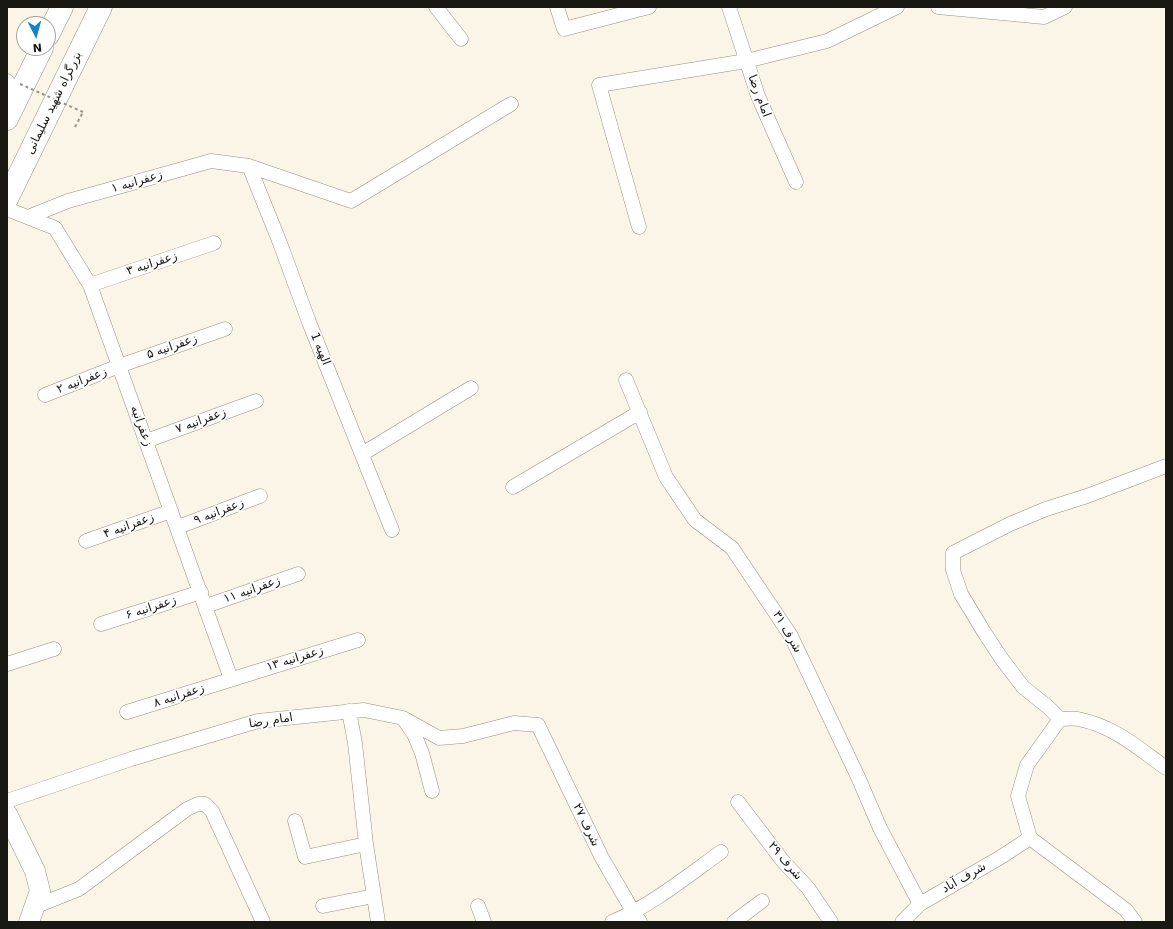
<!DOCTYPE html>
<html>
<head>
<meta charset="utf-8">
<style>
  body { margin:0 }
  #map { position:relative; width:1173px; height:929px; overflow:hidden; background:#faf5e7; font-family:"DejaVu Sans",sans-serif }
  canvas { display:block }
  .frame { position:absolute; inset:0; border:8px solid #191813; pointer-events:none }
  .north { position:absolute; left:16px; top:16px; width:40px; height:40px; box-sizing:border-box; background:#fff; border:1px solid #a3a3a1; border-radius:50%; rotate:174deg; font-size:11px; font-weight:700; line-height:16px; text-align:center; color:#191813 }
  .north::after { content:''; display:block; margin:auto; width:14px; height:18px; background:#1383cc; clip-path:polygon(50% 0,100% 100%,50% 72%,0 100%) }
</style>
</head>
<body>
<div id="map">
<canvas width="1173" height="929"></canvas>
<div class="frame"></div>
<div class="north">N</div>
</div>
<script>
const ctx = document.querySelector('canvas').getContext('2d');
ctx.lineJoin = 'round';
function strokePath(path, color, width, dash) { ctx.strokeStyle = color; ctx.lineWidth = width; ctx.lineCap = dash ? 'butt' : 'round'; ctx.setLineDash(dash || []); ctx.stroke(path); }
function drawText(font, color, halo, rows, align = 'center') {
  ctx.font = font + ' "DejaVu Sans",Cairo,sans-serif'; ctx.lineWidth = 3.5; ctx.setLineDash([]); ctx.textBaseline = 'middle'; ctx.strokeStyle = halo; ctx.fillStyle = color; for (const [text, x, y, turn = 0] of rows) {
    ctx.save(); ctx.translate(x, y); ctx.rotate((+turn || 0) * Math.PI / 180); ctx.textAlign = isNaN(turn) ? turn : align; if (halo) ctx.strokeText(text, 0, 0); ctx.fillText(text, 0, 0); ctx.restore();
  }
}
const minor = new Path2D(`
  M 436,7 L 461,39
  M 557,7 L 564,29 L 649,7
  M 729,7 L 758,96 L 796,182
  M 938,7 L 1044,17 L 1065,7
  M 7,81 L 18,96
  M 249,166 L 280,243 L 309,322 L 392,530
  M 7,209 L 55,228 L 90,285 L 231,679
  M 28,217 L 68,201 L 211,161 L 249,166 L 351,201 L 511,104
  M 639,227 L 599,85 L 746,61 L 827,41 L 897,7
  M 90,285 L 214,243
  M 626,380 L 666,477 L 695,520 L 732,548 L 791,636 L 858,777 L 880,828 L 920,904
  M 45,395 L 119,366 L 225,329
  M 146,441 L 256,401
  M 362,454 L 471,388
  M 1166,466 L 1087,496 L 1046,509 L 1010,524 L 953,553 L 953,570 L 961,594 L 984,632 L 1001,658 L 1023,687 L 1048,707 L 1060,719 C 1066,719 1073,718 1078,719 C 1114,726 1138,748 1166,768
  M 513,487 L 640,412
  M 178,527 L 260,496
  M 86,541 L 171,511
  M 206,606 L 298,574
  M 101,624 L 201,592
  M 7,664 L 54,649
  M 349,711 L 355,743 L 366,844 L 378,922
  M 127,712 L 358,640
  M 1060,719 L 1027,765 L 1018,796 L 1030,838 L 1126,910 L 1135,922
  M 405,721 L 414,734 L 422,753 L 432,791
  M 7,801 L 131,759 L 258,721 L 364,710 L 403,718 L 439,738 L 463,736 L 514,723 L 538,725 L 602,858 L 634,913 L 640,922
  M 738,802 L 782,860 L 808,888 L 831,922
  M 295,821 L 305,857 L 366,844
  M 323,906 L 374,896
  M 478,906 L 484,922
  M 34,907 L 79,889 L 187,809 L 198,804 L 205,804 L 212,811 L 263,922
  M 612,922 C 652,905 686,877 721,852
  M 734,922 L 762,901
  M 902,922 L 920,904 L 1001,857 L 1030,838`);
const secondary = new Path2D(`
  M 7,814 L 35,871 L 40,891 L 29,922`);
const trunk = new Path2D(`
  M 48,35 L 62,7
  M 7,119 L 42,48
  M 7,199 L 101,7`);
strokePath(minor, '#959083', 15);
strokePath(secondary, '#959083', 21);
strokePath(trunk, '#959083', 23);
strokePath(new Path2D(`
  M 75,127 L 83,112`), '#97948a', 2, [3, 3]);
strokePath(minor, '#fff', 14);
strokePath(secondary, '#fff', 20);
strokePath(trunk, '#fff', 22);
strokePath(new Path2D(`
  M 20,84 L 83,112`), '#97948a', 2, [3, 3]);
drawText('12px', '#191813', '#fff', [
  ["امام رضا",759,96,69],
  ["بزرگراه شهید سلیمانی",54,103,-64],
  ["زعفرانیه ۱",137,182,-16],
  ["زعفرانیه ۳",152,264,-18],
  ["زعفرانیه ۵",172,347,-19],
  ["الهیه 1",320,349,68],
  ["زعفرانیه ۲",82,381,-21],
  ["زعفرانیه ۷",201,421,-20],
  ["زعفرانیه",141,426,70],
  ["زعفرانیه ۹",219,512,-21],
  ["زعفرانیه ۴",129,526,-20],
  ["زعفرانیه ۱۱",252,590,-19],
  ["زعفرانیه ۶",151,608,-18],
  ["شرف ۳۱",787,632,60],
  ["زعفرانیه ۱۳",295,659,-17],
  ["زعفرانیه ۸",179,696,-18],
  ["امام رضا",271,721,-9],
  ["شرف ۲۷",586,825,64],
  ["شرف ۲۹",785,861,50],
  ["شرف آباد",964,878,-30]
]);
</script>
</body>
</html>
